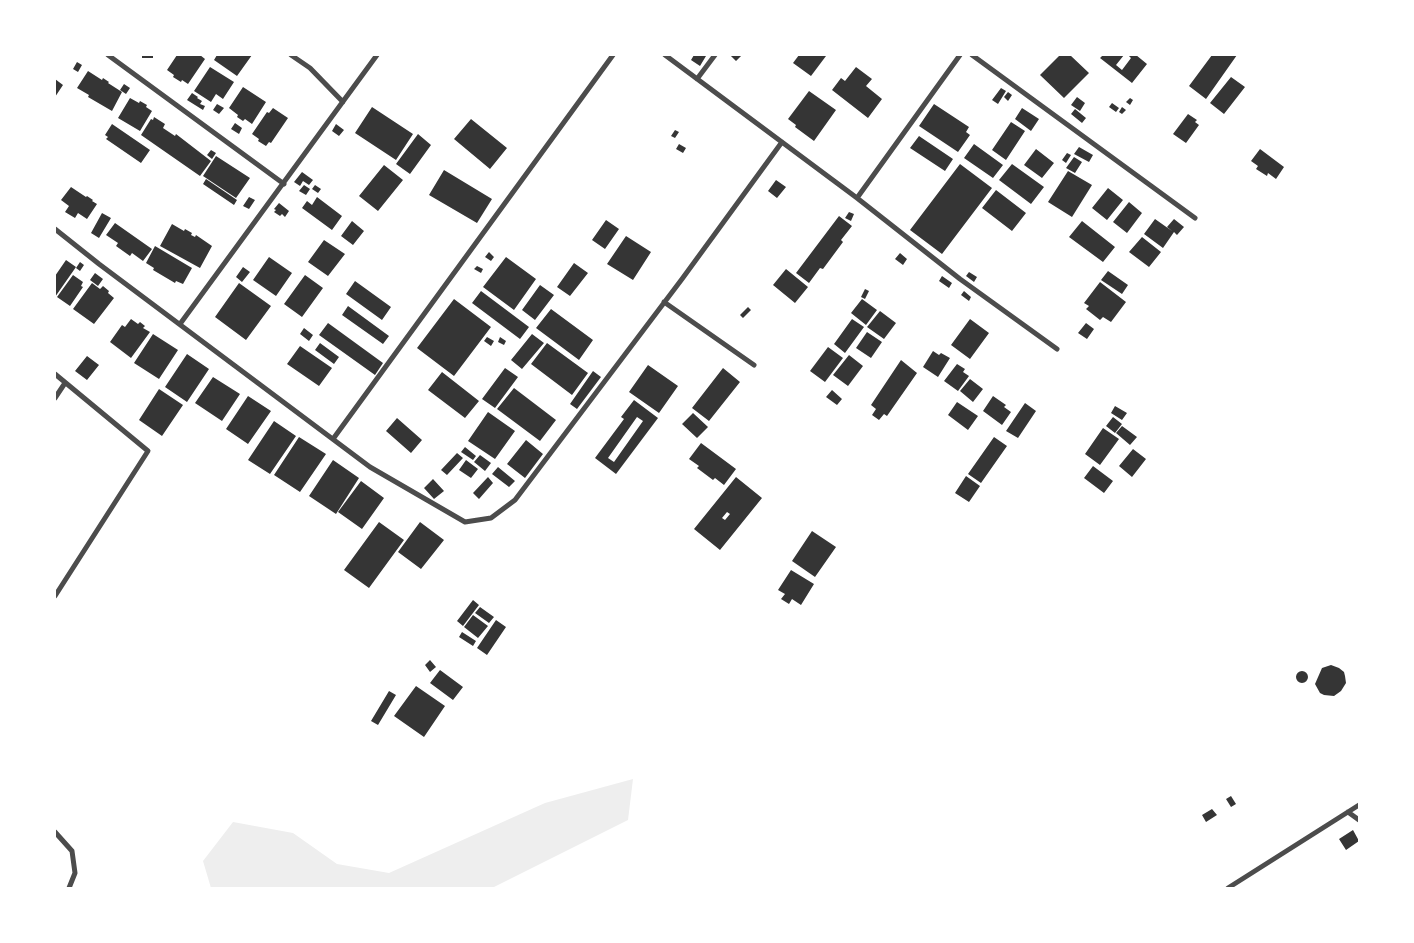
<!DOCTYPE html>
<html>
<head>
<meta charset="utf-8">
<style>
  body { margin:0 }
  #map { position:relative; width:1414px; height:943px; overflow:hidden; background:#fff; font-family:"DejaVu Sans",sans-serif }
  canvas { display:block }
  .frame { position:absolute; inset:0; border:56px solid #fff; pointer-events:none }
</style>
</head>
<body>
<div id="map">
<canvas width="1414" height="943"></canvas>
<div class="frame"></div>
</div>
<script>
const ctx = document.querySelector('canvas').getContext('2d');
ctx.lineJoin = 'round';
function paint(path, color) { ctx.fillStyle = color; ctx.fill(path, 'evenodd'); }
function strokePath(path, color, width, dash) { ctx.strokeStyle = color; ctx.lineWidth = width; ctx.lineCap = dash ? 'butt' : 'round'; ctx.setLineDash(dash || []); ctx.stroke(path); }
paint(new Path2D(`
  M 633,779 L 628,820 L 492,888 L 211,888 L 203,861 L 233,822 L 293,833 L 337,864 L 389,873 L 545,803 Z`), '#eee');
paint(new Path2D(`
  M 142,55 L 153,55 L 153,58 L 142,58 Z
  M 177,55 L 200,55 L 205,59 L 188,84 L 182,80 L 181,82 L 173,77 L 174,75 L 167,70 Z
  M 217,55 L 252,55 L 237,76 L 214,60 Z
  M 694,55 L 706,56 L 700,66 L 691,60 Z
  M 730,55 L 742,55 L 736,61 Z
  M 799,55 L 824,55 L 826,56 L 811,76 L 793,63 Z
  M 1060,55 L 1070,55 L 1089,73 L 1064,98 L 1040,75 Z
  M 1103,55 L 1124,55 L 1116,65 L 1122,70 L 1131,58 L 1128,55 L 1136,55 L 1147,64 L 1132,83 L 1100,58 Z
  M 1212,55 L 1237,55 L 1206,99 L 1189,86 Z
  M 77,62 L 82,65 L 78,72 L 73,69 Z
  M 210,67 L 234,82 L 223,99 L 216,94 L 211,102 L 194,91 Z
  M 856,67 L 872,79 L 866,86 L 882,99 L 868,118 L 832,90 L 841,78 L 845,81 Z
  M 88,71 L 102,80 L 103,78 L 109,82 L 108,83 L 122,92 L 112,111 L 88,97 L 89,95 L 77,88 Z
  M 1231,77 L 1245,87 L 1224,114 L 1210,103 Z
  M 55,79 L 63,85 L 55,97 Z
  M 124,84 L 130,88 L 126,94 L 120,90 Z
  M 243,87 L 266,102 L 252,124 L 245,119 L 243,121 L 237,117 L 238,115 L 229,108 Z
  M 1001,88 L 1006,91 L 998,104 L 992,100 Z
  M 809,91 L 836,110 L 814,141 L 795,127 L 796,125 L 788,119 Z
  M 1008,92 L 1012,95 L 1008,101 L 1004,97 Z
  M 192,93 L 198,97 L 197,98 L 202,101 L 200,104 L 205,106 L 203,110 L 187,100 Z
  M 1077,97 L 1085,103 L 1080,111 L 1071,105 Z
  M 130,98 L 139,103 L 140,101 L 147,105 L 146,107 L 152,111 L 140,131 L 118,118 Z
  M 1130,98 L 1133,100 L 1130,105 L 1126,102 Z
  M 1112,103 L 1119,108 L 1116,112 L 1109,107 Z
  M 217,104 L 224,108 L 219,114 L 213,110 Z
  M 934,104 L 969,127 L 966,132 L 970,135 L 958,152 L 919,126 Z
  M 372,107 L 413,134 L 396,160 L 355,133 Z
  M 1122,107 L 1126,110 L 1122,114 L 1119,112 Z
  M 273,108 L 288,118 L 271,143 L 269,142 L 266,146 L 258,141 L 259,139 L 252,134 L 267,112 L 269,113 Z
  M 1022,108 L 1039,119 L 1031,131 L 1015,119 Z
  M 1075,109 L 1086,118 L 1082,123 L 1071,114 Z
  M 1188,114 L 1197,120 L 1195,122 L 1199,125 L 1186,143 L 1173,134 Z
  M 154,117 L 165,124 L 163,128 L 175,136 L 176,134 L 211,161 L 200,176 L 141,135 L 151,119 L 153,120 Z
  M 471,119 L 507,148 L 490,169 L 454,139 Z
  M 1011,122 L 1025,131 L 1006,160 L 992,150 Z
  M 235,123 L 242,128 L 239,134 L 231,129 Z
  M 112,124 L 150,150 L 141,163 L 106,139 L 108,137 L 105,135 Z
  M 336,124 L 344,130 L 339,136 L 332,131 Z
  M 675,130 L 679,132 L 675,138 L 671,136 Z
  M 418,134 L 431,145 L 410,174 L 396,164 Z
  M 919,136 L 953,159 L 945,171 L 910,148 Z
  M 679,144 L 686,148 L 683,153 L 676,149 Z
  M 974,144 L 1003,165 L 993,178 L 964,158 Z
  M 1079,147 L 1093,155 L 1089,162 L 1074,154 Z
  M 1036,149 L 1054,163 L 1042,178 L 1024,165 Z
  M 1260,149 L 1284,167 L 1276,179 L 1268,173 L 1267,176 L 1256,169 L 1258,166 L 1251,161 Z
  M 211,150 L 216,153 L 212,159 L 207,155 Z
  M 1067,153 L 1071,155 L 1066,163 L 1062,160 Z
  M 216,156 L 250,178 L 236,198 L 203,176 Z
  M 1074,157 L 1082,162 L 1075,173 L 1066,168 Z
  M 960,164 L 992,188 L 942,254 L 910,230 Z
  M 1012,164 L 1044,187 L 1031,204 L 999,180 Z
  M 384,165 L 403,180 L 378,211 L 359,196 Z
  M 444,170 L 492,199 L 477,223 L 429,195 Z
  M 1068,171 L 1092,185 L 1072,217 L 1048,202 Z
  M 302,172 L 313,180 L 309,185 L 303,181 L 300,186 L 294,182 Z
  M 206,179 L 237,200 L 234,205 L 203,184 Z
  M 776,180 L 786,187 L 777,198 L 768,191 Z
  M 304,185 L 310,189 L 306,195 L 299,191 Z
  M 315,185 L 321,189 L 318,193 L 312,189 Z
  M 71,187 L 86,197 L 87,196 L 93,200 L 92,201 L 97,204 L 87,219 L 78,213 L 75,218 L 65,212 L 69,206 L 61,200 Z
  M 1108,188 L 1123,200 L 1107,220 L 1092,208 Z
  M 996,190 L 1026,213 L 1012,231 L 982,208 Z
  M 249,197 L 255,200 L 249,209 L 243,206 Z
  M 317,197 L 342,216 L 332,230 L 302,208 L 307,201 L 312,205 Z
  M 1129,202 L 1142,213 L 1127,233 L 1113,222 Z
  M 279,203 L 289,211 L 285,217 L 282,214 L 280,216 L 274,212 L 276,210 L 274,209 Z
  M 849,212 L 854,214 L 851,221 L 845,218 Z
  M 102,213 L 111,218 L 99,238 L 91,233 Z
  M 839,216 L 852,226 L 841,240 L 843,242 L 823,269 L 820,268 L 809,283 L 796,273 Z
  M 1155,219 L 1172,231 L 1167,227 L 1174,219 L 1184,227 L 1177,235 L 1174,232 L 1163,248 L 1144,234 Z
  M 606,220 L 619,229 L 605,249 L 592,240 Z
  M 352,221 L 364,231 L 353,245 L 341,236 Z
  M 1082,221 L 1115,247 L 1103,262 L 1069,237 Z
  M 115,223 L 152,249 L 143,261 L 132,253 L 130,256 L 116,246 L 118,243 L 106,235 Z
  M 172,224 L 184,231 L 185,229 L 192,233 L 191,235 L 195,237 L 196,235 L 212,246 L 200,268 L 160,246 Z
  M 626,236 L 651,252 L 633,280 L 607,264 Z
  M 1142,237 L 1161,252 L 1149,267 L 1129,252 Z
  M 324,240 L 345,254 L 328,276 L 308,262 Z
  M 155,246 L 192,268 L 183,284 L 176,281 L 175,283 L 153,270 L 154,268 L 146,263 Z
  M 489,252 L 494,257 L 491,261 L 485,257 Z
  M 900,253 L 907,259 L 903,265 L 895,259 Z
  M 269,257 L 292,273 L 276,296 L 253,280 Z
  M 506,257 L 536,279 L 514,310 L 483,287 Z
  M 66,260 L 76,267 L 55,297 L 55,276 Z
  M 80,262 L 84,265 L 80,271 L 76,268 Z
  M 574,263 L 588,273 L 570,296 L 557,287 Z
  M 477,266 L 483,269 L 481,273 L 474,269 Z
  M 243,267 L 250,272 L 242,282 L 236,277 Z
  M 786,269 L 808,287 L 795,303 L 773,285 Z
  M 1108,271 L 1128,285 L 1122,294 L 1101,280 Z
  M 969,272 L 977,277 L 974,282 L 966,276 Z
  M 95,273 L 103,279 L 98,286 L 90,280 Z
  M 73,275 L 83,282 L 81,286 L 83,287 L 70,306 L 57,297 Z
  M 305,275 L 323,288 L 302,317 L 284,304 Z
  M 942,276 L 952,283 L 949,288 L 939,281 Z
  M 355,281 L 391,307 L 382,320 L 346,294 Z
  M 1100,282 L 1126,302 L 1111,322 L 1103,317 L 1100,320 L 1086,309 L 1089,306 L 1084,303 Z
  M 92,283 L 100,289 L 103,286 L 109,291 L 108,293 L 114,298 L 94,324 L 73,309 Z
  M 239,283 L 271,306 L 246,340 L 215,317 Z
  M 540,285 L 554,295 L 535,320 L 522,310 Z
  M 865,289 L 869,291 L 865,299 L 861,297 Z
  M 481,291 L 529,327 L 520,339 L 472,303 Z
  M 964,291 L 971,297 L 969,301 L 961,295 Z
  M 454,299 L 491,327 L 454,376 L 417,348 Z
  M 862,299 L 877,310 L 866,325 L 851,313 Z
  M 348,306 L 389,336 L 383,344 L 342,315 Z
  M 748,307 L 751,310 L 743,318 L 740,315 Z
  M 551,309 L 593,340 L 579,360 L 536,328 Z
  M 880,311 L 896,323 L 884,339 L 867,327 Z
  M 131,319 L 138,324 L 140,322 L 145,326 L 143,328 L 150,332 L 131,358 L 110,342 L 122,325 L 125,327 Z
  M 852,319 L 864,327 L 845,353 L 834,344 Z
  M 970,319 L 989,333 L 970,359 L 951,345 Z
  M 328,323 L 383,363 L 375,375 L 319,335 Z
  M 1086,323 L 1094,329 L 1087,339 L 1078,333 Z
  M 304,328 L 313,335 L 309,341 L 300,334 Z
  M 867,332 L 882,342 L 871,358 L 856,348 Z
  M 153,334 L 178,350 L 159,379 L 134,363 Z
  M 532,334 L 544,343 L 522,369 L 511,360 Z
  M 487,337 L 494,341 L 491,346 L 484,341 Z
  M 500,337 L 506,341 L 504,345 L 498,342 Z
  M 320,343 L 339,357 L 334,364 L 315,350 Z
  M 547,343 L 588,373 L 572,395 L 531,364 Z
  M 300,346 L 332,368 L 319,386 L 287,364 Z
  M 828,347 L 843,358 L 825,382 L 810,371 Z
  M 933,351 L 939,355 L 941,353 L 950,358 L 938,377 L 923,367 Z
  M 187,354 L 209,369 L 187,402 L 165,387 Z
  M 849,355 L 863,366 L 848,386 L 833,375 Z
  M 87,356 L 99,365 L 87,380 L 75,371 Z
  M 901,360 L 917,373 L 887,416 L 884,414 L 879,420 L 872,415 L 876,409 L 871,405 Z
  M 957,364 L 965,369 L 963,372 L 969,376 L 958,391 L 944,381 Z
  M 648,365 L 678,386 L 659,413 L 629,392 Z
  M 505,368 L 518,377 L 495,408 L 482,399 Z
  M 723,368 L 740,382 L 709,421 L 692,408 Z
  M 593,371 L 601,377 L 577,409 L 570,404 Z
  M 442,372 L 479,401 L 465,418 L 428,390 Z
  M 213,377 L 240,394 L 222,421 L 195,403 Z
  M 970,379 L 983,389 L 973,402 L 960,391 Z
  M 514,388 L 556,420 L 540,441 L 497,409 Z
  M 159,389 L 183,405 L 162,436 L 139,420 Z
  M 832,390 L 842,399 L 837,405 L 826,397 Z
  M 248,396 L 271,411 L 248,444 L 226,429 Z
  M 993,396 L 1006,405 L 1004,407 L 1011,412 L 1002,425 L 983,411 Z
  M 634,400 L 658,418 L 616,474 L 595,458 L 624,419 L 621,417 ZM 637,417 L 643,421 L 614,462 L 608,458 Z
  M 957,402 L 978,416 L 968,430 L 948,415 Z
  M 1025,403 L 1036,411 L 1018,438 L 1006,431 Z
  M 1115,406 L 1127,413 L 1122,420 L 1111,413 Z
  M 488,412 L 515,431 L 495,459 L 468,441 Z
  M 693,413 L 708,427 L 697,438 L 682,424 Z
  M 1113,417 L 1122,424 L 1115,433 L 1106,426 Z
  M 397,418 L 422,440 L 411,453 L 386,431 Z
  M 274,421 L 296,436 L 270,474 L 248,460 Z
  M 1122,426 L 1137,437 L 1130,445 L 1116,433 Z
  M 1103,428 L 1119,439 L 1100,465 L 1085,454 Z
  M 299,437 L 326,454 L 300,492 L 274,475 Z
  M 994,437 L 1007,446 L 981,483 L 968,474 Z
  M 526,440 L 543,454 L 525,478 L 507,464 Z
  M 701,443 L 736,469 L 724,485 L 715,478 L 713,480 L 697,468 L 699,466 L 689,459 Z
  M 465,447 L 476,456 L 473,460 L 461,452 Z
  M 1133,449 L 1146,459 L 1132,477 L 1119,466 Z
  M 457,453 L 463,458 L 447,475 L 441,470 Z
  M 480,455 L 491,463 L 485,471 L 474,462 Z
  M 333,460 L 359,478 L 336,514 L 309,496 Z
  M 466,460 L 478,469 L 471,478 L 459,470 Z
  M 1093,466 L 1113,481 L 1104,493 L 1084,478 Z
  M 498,467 L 515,481 L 509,487 L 492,474 Z
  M 966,476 L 980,486 L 969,502 L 955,493 Z
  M 488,477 L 493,483 L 479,499 L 473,493 Z
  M 736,477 L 762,498 L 720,550 L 694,529 ZM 727,512 L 730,514 L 725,520 L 722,518 Z
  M 433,479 L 444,491 L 434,499 L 424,488 Z
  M 361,481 L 384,498 L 362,529 L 338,512 Z
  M 379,522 L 404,540 L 369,588 L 344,570 Z
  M 420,522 L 444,540 L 421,569 L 398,552 Z
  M 812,531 L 836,547 L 815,577 L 792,561 Z
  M 791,570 L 814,584 L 801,605 L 792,599 L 789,604 L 781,599 L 785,594 L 778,590 Z
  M 473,600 L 479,605 L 463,626 L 457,621 Z
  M 480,607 L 494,617 L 489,623 L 475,613 Z
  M 473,615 L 488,626 L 478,638 L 464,627 Z
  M 496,620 L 506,627 L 487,655 L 477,648 Z
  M 462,632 L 476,641 L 473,646 L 459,637 Z
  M 430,660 L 436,667 L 430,672 L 425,665 Z
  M 1331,665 L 1339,668 L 1344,672 L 1345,676 L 1346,683 L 1341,691 L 1334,696 L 1324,695 L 1320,693 L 1315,684 L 1322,668 Z
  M 440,670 L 463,687 L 453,700 L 430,683 Z
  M1296 677a6 6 0 1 1 12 0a6 6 0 1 1-12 0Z
  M 416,686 L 445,706 L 424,737 L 394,716 Z
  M 389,691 L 396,695 L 378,725 L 371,721 Z
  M 1231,796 L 1236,804 L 1231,807 L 1226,799 Z
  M 1212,809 L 1217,815 L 1206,822 L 1202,815 Z
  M 1353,830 L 1359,841 L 1346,850 L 1339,839 Z`), '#353535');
strokePath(new Path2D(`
  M 108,55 L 284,184
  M 291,55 L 310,68 L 343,102
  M 665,55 L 857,198 L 960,279 L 1057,349
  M 972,55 L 1195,218
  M 697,79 L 715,55
  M 857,198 L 960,55
  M 55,229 L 99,264 L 370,467 L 465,522 L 491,518 L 515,500 L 682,279 L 782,142
  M 664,302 L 754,365
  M 180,324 L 377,55
  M 55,374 L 148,451 L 55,596
  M 55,398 L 65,383
  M 333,439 L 613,55
  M 1348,812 L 1359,820
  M 55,832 L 72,851 L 75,873 L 69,888
  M 1228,888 L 1359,805`), '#4c4c4c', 5);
</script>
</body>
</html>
